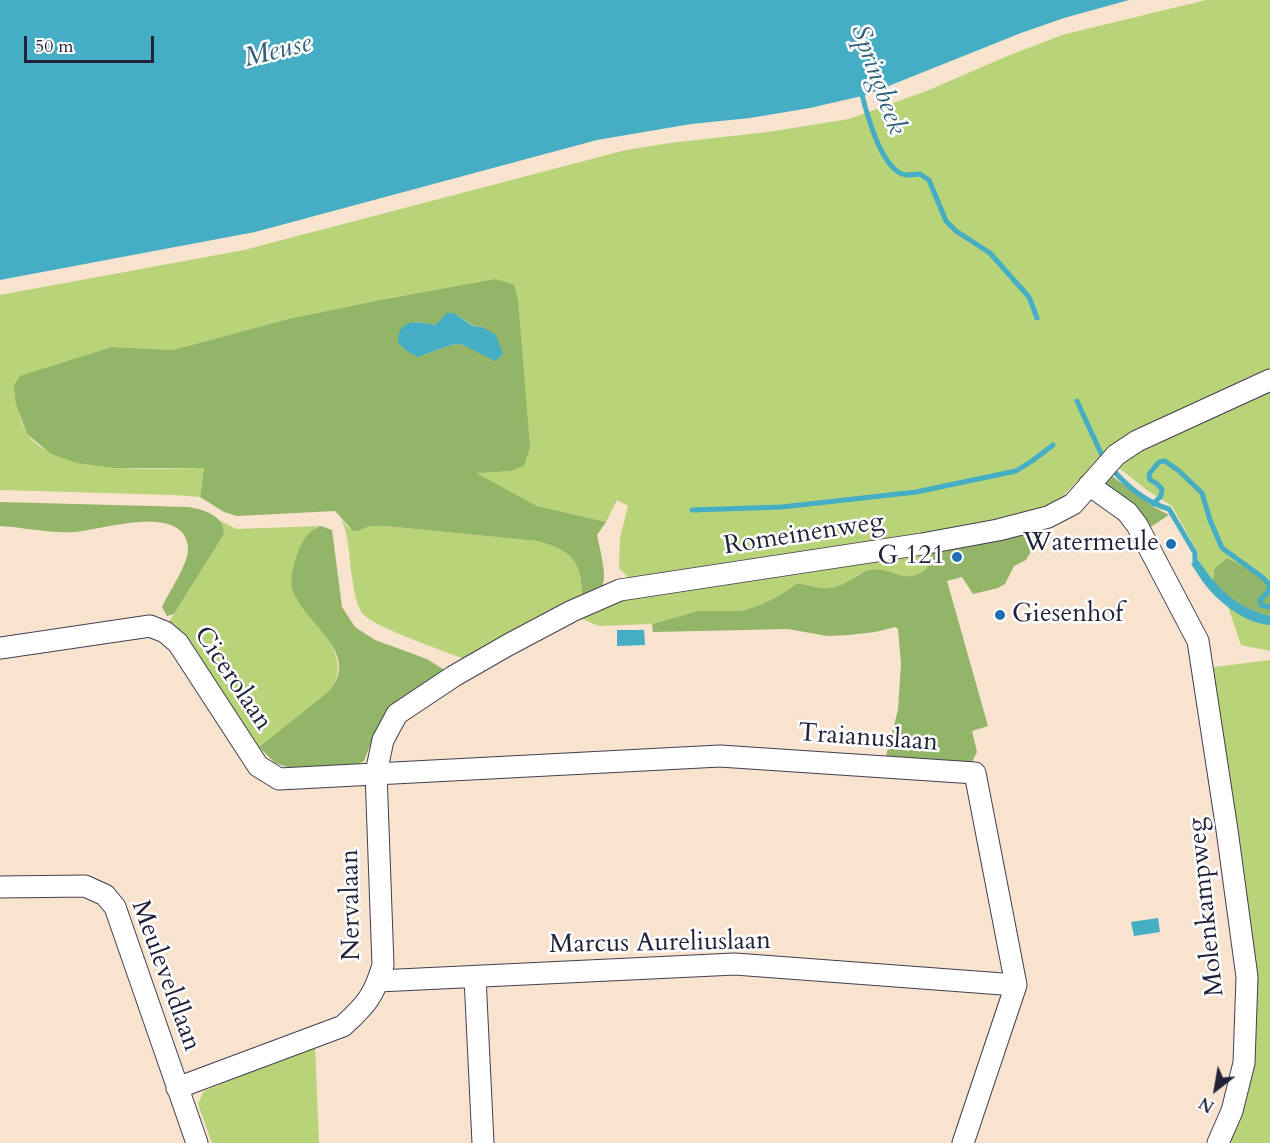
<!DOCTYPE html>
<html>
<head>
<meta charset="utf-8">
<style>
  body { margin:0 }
  #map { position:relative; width:1270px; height:1143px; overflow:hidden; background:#f7e3ce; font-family:Cardo,serif }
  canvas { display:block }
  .north { position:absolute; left:1186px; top:1059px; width:60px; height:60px; -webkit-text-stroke:4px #fff; paint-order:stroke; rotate:211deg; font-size:16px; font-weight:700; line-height:24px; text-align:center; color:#22223b }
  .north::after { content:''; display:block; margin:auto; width:21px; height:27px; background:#22223b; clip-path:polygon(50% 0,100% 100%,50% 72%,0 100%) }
  .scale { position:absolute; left:24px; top:36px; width:130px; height:27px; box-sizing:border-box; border:3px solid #22223b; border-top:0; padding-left:8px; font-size:18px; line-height:21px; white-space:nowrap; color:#22223b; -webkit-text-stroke:4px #fff; paint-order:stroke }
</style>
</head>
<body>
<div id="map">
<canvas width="1270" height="1143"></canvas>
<div class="north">N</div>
<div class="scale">50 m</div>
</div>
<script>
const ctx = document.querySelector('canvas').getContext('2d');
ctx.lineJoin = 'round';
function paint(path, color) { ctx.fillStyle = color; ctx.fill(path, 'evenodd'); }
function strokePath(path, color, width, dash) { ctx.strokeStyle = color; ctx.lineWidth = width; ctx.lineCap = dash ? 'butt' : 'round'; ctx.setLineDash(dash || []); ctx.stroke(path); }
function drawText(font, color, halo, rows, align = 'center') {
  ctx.font = font + ' Cardo,serif'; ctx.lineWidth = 5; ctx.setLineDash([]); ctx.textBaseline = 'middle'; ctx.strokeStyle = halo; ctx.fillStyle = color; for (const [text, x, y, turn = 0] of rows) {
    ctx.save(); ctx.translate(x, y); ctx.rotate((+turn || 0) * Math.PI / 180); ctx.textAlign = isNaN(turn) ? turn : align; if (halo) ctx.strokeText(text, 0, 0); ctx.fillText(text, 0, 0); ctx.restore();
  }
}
paint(new Path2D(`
  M 1206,0 L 1270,0 L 1270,371 L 1103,455 L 1060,499 L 1028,515 L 994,524 L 631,580 L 619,568 L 620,538 L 628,506 L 617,500 L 606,522 L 537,506 L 475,473 L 491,471 L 495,279 L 380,300 L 288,319 L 173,350 L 112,347 L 71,361 L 16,404 C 20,413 22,427 28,435 C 61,477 155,468 204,468 L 200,497 L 175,495 L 0,490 L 0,295 L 244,250 L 626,150 L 670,143 L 768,132 L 849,119 L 929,90 L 1005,57 L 1062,35 Z
  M 1270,391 L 1270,651 L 1241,645 L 1215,568 L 1214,569 L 1213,583 L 1198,560 L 1198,553 L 1172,506 L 1147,490 L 1115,465 L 1160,440 Z
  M 341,519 L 348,527 L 358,531 L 370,526 L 384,526 L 537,541 C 574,551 582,562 582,600 L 467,660 C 447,652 373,627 362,613 C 357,606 354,592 353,582 C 348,561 351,539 341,519 Z
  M 219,520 L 236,529 L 321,526 L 315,528 L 296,599 C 315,622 357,661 328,692 L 259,747 L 179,635 L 167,625 L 224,534 L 224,530 Z
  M 929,549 L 927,568 C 904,588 893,565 869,570 C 862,571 854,578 848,582 C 831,593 817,587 798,583 L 777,597 L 760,605 L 741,611 L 698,611 L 652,624 L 599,626 L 578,617 L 625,595 Z
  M 1270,660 L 1270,1143 L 1228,1143 L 1250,1044 L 1207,668 Z
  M 315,1046 L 319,1143 L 212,1143 L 198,1104 L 204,1091 Z`), '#b9d378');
paint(new Path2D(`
  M 495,279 L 514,285 L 518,300 L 530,447 L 524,466 L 510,471 L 476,473 L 537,506 L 606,522 L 597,535 C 599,546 608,577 602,587 C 599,593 588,597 582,600 C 582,562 574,551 537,541 L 385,526 L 370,526 L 358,531 L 353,531 L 335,511 L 237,516 L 224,512 L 200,497 L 204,468 L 113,468 L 77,463 L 51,454 L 27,434 L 16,404 L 14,385 L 20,376 L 112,347 L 173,350 L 288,319 L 380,300 ZM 454,313 L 474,326 L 482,327 L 495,360 L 461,344 L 451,345 L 418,357 L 415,322 L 436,325 Z
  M 1112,476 L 1152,506 L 1169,515 L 1149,528 L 1100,479 Z
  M 0,502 L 188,507 C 203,509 225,516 224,534 L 174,614 L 167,616 L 162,607 C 169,592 189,563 188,548 C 185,502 101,530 74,532 C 54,534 21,527 0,526 Z
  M 321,526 L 332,530 L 342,607 L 355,627 L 375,640 L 427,659 L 446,671 L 385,717 L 373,738 L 364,761 L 358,764 L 290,768 L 275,763 L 259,747 L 328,692 C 365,653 300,621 292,588 C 290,578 294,562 298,552 C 303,539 308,531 321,526 Z
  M 1034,529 L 1033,546 L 1029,555 L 1026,560 L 1014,566 L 1005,584 L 998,588 L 973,594 L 962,577 L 947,581 L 988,726 L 972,731 L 977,752 L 972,762 L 886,756 L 898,710 L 901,664 L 898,629 L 895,627 L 875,632 L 849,635 L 827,636 L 788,629 L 653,632 L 652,624 L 698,611 L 741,611 L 760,605 L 777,597 L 798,583 C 821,588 831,593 852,579 C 857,577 863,571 869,570 C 893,565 904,588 927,568 L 929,549 Z
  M 1227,558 L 1270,581 L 1270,616 C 1247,610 1231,599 1213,583 L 1214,569 Z`), '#92b568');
paint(new Path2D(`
  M 0,0 L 1129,0 L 1064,18 L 1021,33 L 866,95 L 810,108 L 750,118 L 691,124 L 597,140 L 255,232 L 0,280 Z
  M 447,313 L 454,313 L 473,326 L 482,327 L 496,335 L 503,354 L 495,361 L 461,344 L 451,345 L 418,357 L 407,351 L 398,343 C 398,317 417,322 436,325 Z
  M 1198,560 C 1218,589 1235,607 1270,616 L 1270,625 C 1247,624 1221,604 1207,587 C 1201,580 1196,571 1191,564 Z
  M 617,630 L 644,630 L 645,645 L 617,646 Z
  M 1158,918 L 1160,932 L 1134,936 L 1131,922 Z`), '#45adc4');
strokePath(new Path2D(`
  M 861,91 C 866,111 881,171 906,175 C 910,175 916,174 920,174 L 929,180 L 946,221 L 956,231 L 990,253 L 1029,297 L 1037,318
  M 1077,401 L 1105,462
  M 1112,469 C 1128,487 1145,502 1169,509 L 1195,553 L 1195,562 L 1198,567
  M 1153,504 L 1161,496 L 1162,489 L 1156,483 L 1150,480 L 1149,474 L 1159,462 L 1165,461 L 1179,471 L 1202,493 L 1210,520 L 1222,548 L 1262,577 L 1270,585 L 1268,592 L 1260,600 L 1261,605 L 1270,607
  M 692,510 L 782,507 L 916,492 L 1016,471 L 1032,461 L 1053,445`), '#45adc4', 5);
const minor = new Path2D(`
  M 1089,485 L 1127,512 L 1137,525 L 1198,641 L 1227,830 L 1247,977 L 1244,1063 L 1232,1111 L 1218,1143
  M 0,648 L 150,626 L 165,632 L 178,643 L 258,766 L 279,779 L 720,756 L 975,773 L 1016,985 L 963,1143
  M 0,887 L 85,886 L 105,895 L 115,907 L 197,1143
  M 475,977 L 483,1143
  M 378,981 L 735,964 L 1016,985
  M 177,1088 L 343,1026 C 366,1005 374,996 383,965 L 376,773 L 383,740 L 397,714 L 454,676 L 508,645 L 572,611 L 620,590 L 922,544 L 998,530 L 1048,517 L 1073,504 L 1116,455 L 1137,441 L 1270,380`);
strokePath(minor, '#423f51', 23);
strokePath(minor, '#fff', 21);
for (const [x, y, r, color] of [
  [1171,544,6,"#1f6fb2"],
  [957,557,6,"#1f6fb2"],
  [1000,615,6,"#1f6fb2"]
]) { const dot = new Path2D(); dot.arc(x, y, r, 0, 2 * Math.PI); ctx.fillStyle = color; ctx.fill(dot); strokePath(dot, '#fff', 2); }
drawText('26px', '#22223b', '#fff', [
  ["Romeinenweg",804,535,-9],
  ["Cicerolaan",232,679,56],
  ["Traianuslaan",868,739,4],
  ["Nervalaan",352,905,-91],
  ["Molenkampweg",1207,907,-96],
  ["Marcus Aureliuslaan",660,944,-1],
  ["Meuleveldlaan",165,976,70]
]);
drawText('26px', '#22223b', '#fff', [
  ["Watermeule",1159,544],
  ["G 121",945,557],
  ["Giesenhof",1012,615,"left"]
], 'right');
drawText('italic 27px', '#326179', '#fff', [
  ["Meuse",278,52,-14],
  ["Springbeek",877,80,70]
]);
</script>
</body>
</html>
